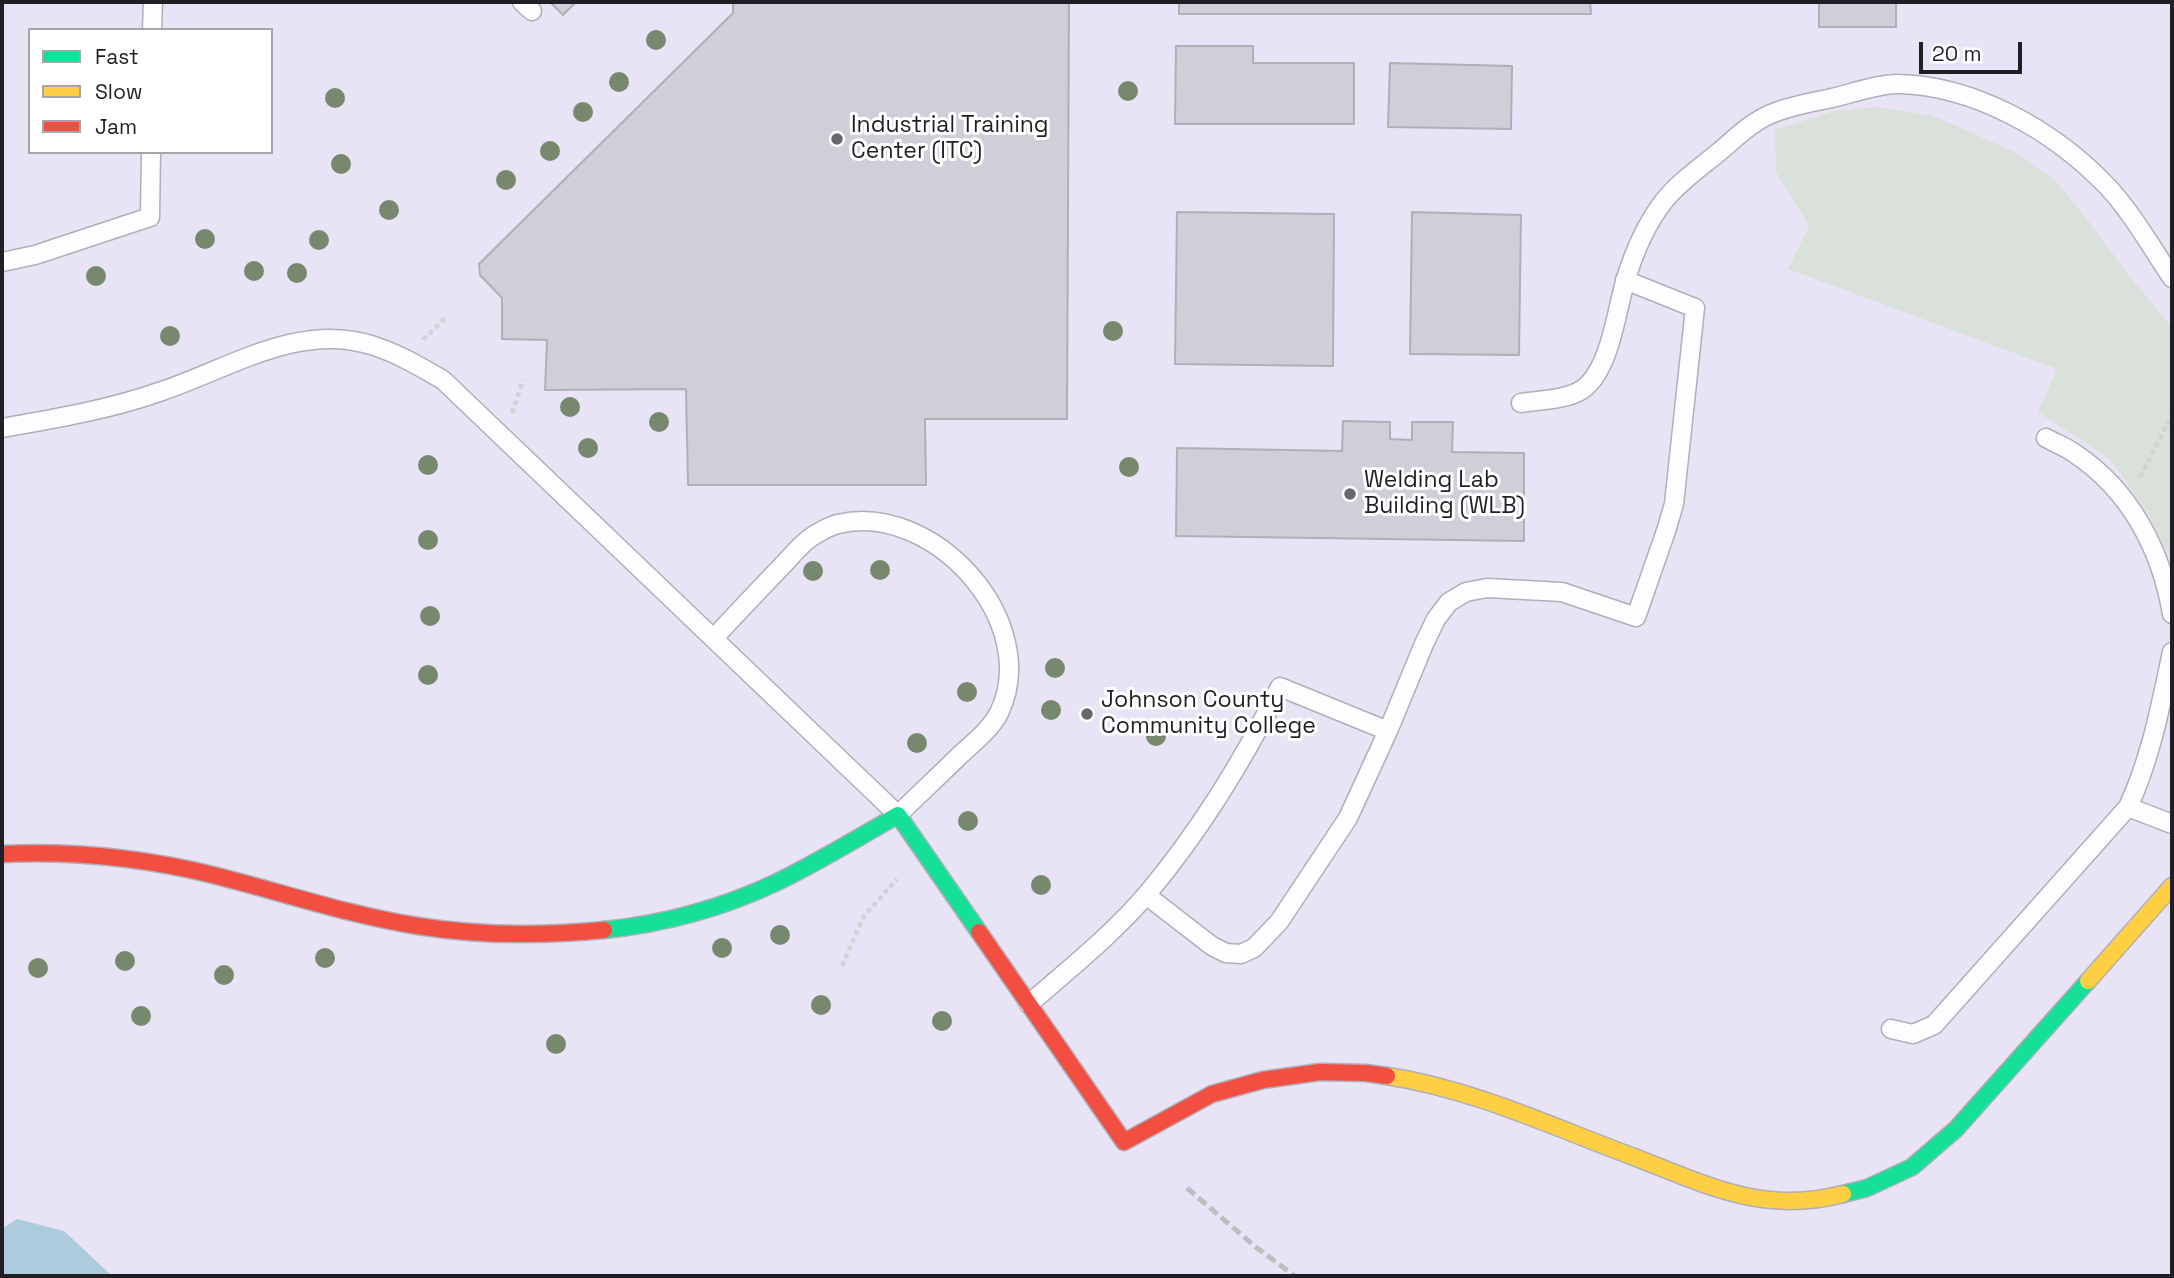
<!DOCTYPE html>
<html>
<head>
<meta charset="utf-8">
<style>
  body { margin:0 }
  #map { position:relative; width:2174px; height:1278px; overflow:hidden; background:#efedf7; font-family:"Space Grotesk",sans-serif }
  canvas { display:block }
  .frame { position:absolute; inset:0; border:4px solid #201f25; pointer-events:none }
  .legend { position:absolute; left:28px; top:28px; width:245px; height:126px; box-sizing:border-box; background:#fff; border:2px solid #a6a5a8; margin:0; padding:9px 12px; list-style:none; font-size:21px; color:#201f25 }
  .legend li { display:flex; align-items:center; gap:14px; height:35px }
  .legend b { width:35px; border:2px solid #a6a5a8 }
  .scale { position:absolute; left:1919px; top:42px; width:103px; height:32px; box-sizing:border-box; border:4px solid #201f25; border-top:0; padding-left:9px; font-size:21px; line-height:24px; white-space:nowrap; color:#201f25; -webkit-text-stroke:5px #fff; paint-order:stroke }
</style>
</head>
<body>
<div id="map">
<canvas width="2174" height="1278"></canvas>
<div class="frame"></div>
<ul class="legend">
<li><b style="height:9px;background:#16e098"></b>Fast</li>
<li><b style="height:9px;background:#ffcf43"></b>Slow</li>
<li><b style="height:9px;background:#f24e42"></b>Jam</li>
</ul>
<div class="scale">20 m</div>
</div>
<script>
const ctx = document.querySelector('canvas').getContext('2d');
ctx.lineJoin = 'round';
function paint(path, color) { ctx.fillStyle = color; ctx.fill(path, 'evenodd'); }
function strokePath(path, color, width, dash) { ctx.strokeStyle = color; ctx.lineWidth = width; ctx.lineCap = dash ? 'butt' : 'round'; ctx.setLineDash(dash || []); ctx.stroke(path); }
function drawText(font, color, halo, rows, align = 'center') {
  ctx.font = font + ' "Space Grotesk",sans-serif'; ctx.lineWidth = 6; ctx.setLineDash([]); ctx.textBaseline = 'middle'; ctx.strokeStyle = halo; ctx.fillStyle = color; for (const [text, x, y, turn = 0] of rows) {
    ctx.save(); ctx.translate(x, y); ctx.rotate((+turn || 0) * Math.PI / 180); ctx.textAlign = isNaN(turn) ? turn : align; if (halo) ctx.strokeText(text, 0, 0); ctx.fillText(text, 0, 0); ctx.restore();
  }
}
paint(new Path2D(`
  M 2,2 L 2172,2 L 2172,1276 L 2,1276 ZM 30,30 L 271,30 L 271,152 L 30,152 Z`), '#e8e4f6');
paint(new Path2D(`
  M 1877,107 L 1931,115 L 2013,151 L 2055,180 L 2080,210 L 2135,283 L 2172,327 L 2172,562 L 2147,512 L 2111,460 L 2038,412 L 2057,369 L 1788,269 L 1809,226 L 1776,172 L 1775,130 L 1834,111 Z`), '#dae1da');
paint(new Path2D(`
  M 17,1219 L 64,1231 L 112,1276 L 2,1276 L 2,1229 Z`), '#accbdc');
const building = new Path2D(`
  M 550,2 L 576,2 L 563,15 Z
  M 733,2 L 1069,2 L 1067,419 L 925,419 L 926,485 L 688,485 L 686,389 L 545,390 L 547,340 L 502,339 L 502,298 L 480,275 L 479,264 L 733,13 Z
  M 1179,2 L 1590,2 L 1591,14 L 1179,14 Z
  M 1819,2 L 1896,2 L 1896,27 L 1819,27 Z
  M 1176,46 L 1253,46 L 1253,63 L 1354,63 L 1354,124 L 1175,124 Z
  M 1390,63 L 1512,66 L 1511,129 L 1388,127 Z
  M 1177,212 L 1334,214 L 1333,366 L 1175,364 Z
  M 1412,212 L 1521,215 L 1519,355 L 1410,354 Z
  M 1343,421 L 1390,422 L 1390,439 L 1412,440 L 1412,422 L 1453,422 L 1452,452 L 1524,453 L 1524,541 L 1176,536 L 1177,448 L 1342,451 Z`);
paint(building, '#cfced9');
strokePath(building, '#b0afb6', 2);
const lane = new Path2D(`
  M 522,2 L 532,11
  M 152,30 L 153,2
  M 2,262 L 35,255 L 150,217 L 151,152
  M 1521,403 C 1540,400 1567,400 1583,389 C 1610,369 1616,313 1625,282 C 1633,255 1646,224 1664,201 C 1679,182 1701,167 1719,152 C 1731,142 1743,130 1756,122 C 1776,108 1809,103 1832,98 C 1850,94 1881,83 1899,84 C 1975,86 2052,130 2104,183 C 2129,208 2152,248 2172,278
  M 2,428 C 54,419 112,409 162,391 C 228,369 299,322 371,345 C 397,353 419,366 443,380 L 898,815 C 918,795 939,776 959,756 C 973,743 990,730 999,713 C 1043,622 933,501 838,524 C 830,526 817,533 810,538 C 799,546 789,559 780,568 C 758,591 736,614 714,638
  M 2046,438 C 2055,443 2066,447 2074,453 C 2130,490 2161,549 2172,614
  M 2128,807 L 2172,824
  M 1146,895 L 1212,946 L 1226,953 L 1241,954 L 1254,948 L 1279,922 L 1348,818 L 1388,731 L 1424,644 L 1436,619 L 1449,602 L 1466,592 L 1487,588 L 1562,592 L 1636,617 L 1666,531 L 1674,504 L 1695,308 L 1625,280
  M 1029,1004 C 1069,969 1112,935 1147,894 C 1200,831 1243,761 1280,687 L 1388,731
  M 1891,1029 L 1913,1034 L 1934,1025 L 2128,807 C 2151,758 2161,704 2172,652`);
const fast = new Path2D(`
  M 604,930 C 662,924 722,908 775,883 C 817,863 857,838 898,815 L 979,932
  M 1843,1194 L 1867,1188 L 1912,1167 L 1956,1129 L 2088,981`);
const slow = new Path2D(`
  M 2088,981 L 2172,886
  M 1387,1076 C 1473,1089 1553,1127 1634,1157 C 1707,1185 1763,1215 1843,1194`);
const jam = new Path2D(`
  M 2,854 C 73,851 144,858 213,875 C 281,892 348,915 418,926 C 480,936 542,936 604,930
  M 979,932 L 1124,1142 L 1212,1094 L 1263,1080 L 1320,1072 L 1366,1073 L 1387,1076`);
strokePath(lane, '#b0aeb6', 21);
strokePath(fast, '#b0aeb6', 19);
strokePath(slow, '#b0aeb6', 19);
strokePath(jam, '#b0aeb6', 19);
strokePath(new Path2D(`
  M 423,340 L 446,317
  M 512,413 L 523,380
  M 2140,477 L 2172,415
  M 842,966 L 864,916 L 897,879`), '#d3d3d5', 4.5, [5, 3.5]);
strokePath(lane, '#fdfcfe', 18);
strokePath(fast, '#16e098', 16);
strokePath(slow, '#ffcf43', 16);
strokePath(jam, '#f24e42', 16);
strokePath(new Path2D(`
  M 1187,1188 L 1257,1248 L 1295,1276`), '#bebdc0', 5, [10, 5]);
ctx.fillStyle = '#78886f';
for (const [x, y] of [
  [656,40],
  [619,82],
  [1128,91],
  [335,98],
  [583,112],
  [550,151],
  [341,164],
  [506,180],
  [389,210],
  [205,239],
  [319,240],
  [254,271],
  [297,273],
  [96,276],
  [1113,331],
  [170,336],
  [570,407],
  [659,422],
  [588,448],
  [428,465],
  [1129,467],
  [428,540],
  [880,570],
  [813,571],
  [430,616],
  [1055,668],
  [428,675],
  [967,692],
  [1051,710],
  [1156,736],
  [917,743],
  [968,821],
  [1041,885],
  [780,935],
  [722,948],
  [325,958],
  [125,961],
  [38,968],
  [224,975],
  [821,1005],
  [141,1016],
  [942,1021],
  [556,1044]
]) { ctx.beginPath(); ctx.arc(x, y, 10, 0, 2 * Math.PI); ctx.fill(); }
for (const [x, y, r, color] of [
  [837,139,7,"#68676e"],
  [1350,494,7,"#68676e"],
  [1087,714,7,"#68676e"]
]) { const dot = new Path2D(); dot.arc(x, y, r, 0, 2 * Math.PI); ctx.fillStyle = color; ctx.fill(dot); strokePath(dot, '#fff', 2.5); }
drawText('23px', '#201f25', '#fff', [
  ["Industrial Training",851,126],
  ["Center (ITC)",851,152],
  ["Welding Lab",1364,481],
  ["Building (WLB)",1364,507],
  ["Johnson County",1101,701],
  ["Community College",1101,727]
], 'left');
</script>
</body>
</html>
